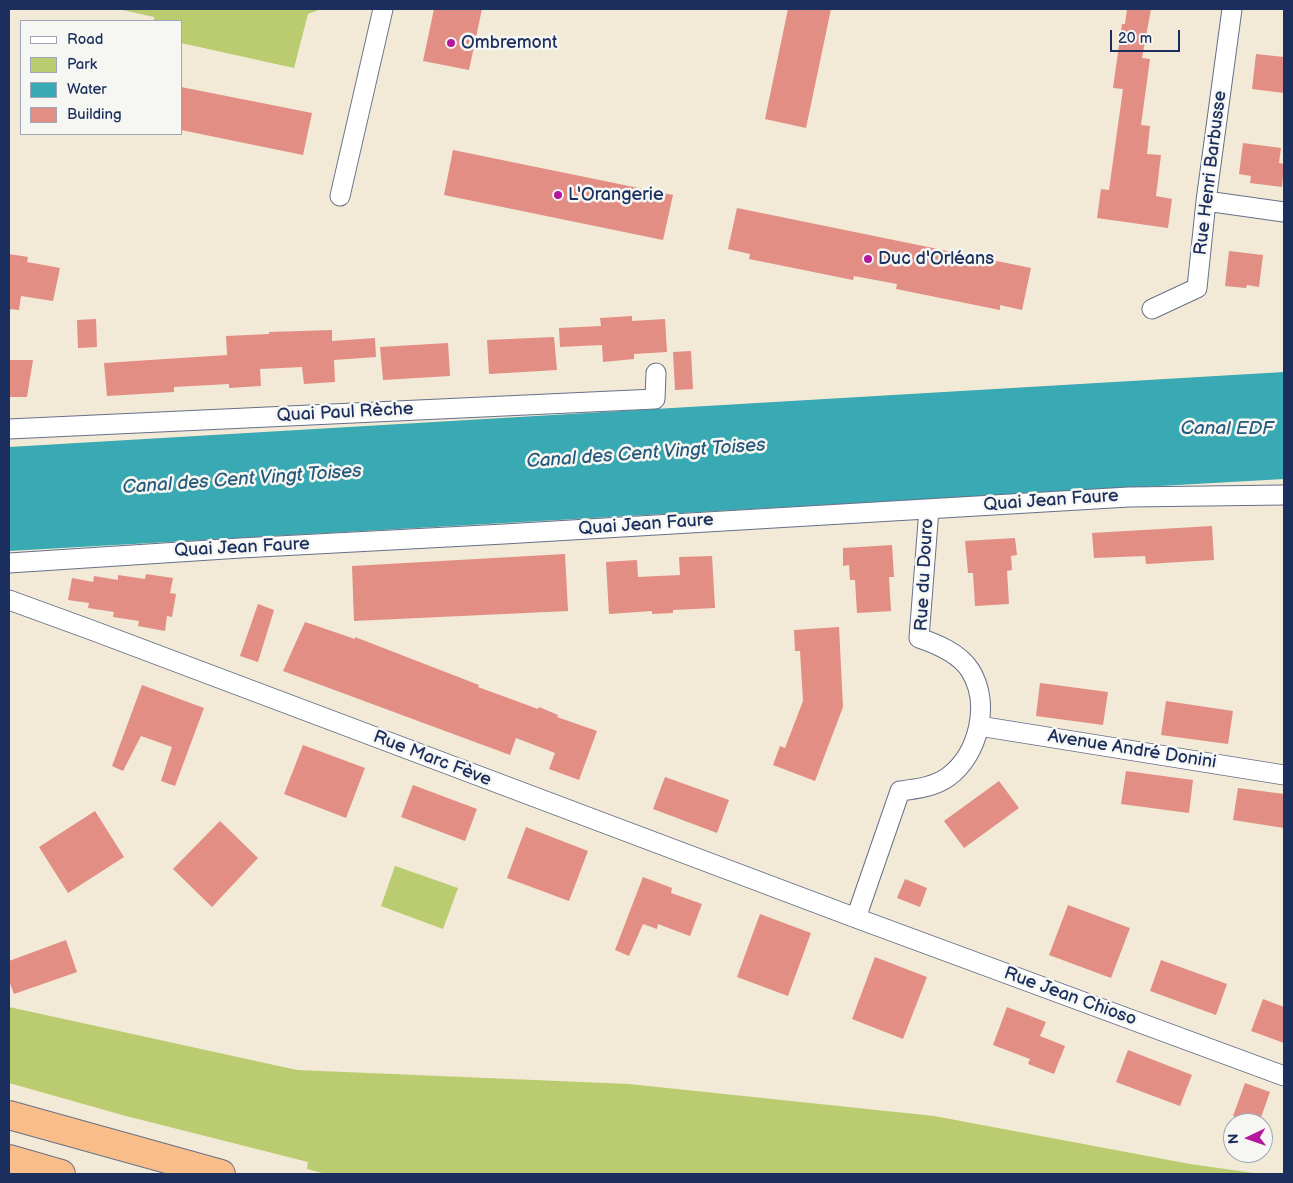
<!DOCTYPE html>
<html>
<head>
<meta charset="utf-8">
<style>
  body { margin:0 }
  #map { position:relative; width:1293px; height:1183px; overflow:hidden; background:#f2e9d6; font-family:"Balsamiq Sans",sans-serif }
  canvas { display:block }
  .frame { position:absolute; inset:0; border:10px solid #1b2f5e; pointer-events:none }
  .legend { position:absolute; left:20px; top:20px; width:162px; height:115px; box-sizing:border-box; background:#f6f6f2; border:1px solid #9ea6b7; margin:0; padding:6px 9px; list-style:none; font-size:15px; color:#1b2f5e }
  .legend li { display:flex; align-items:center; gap:10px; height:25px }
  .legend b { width:25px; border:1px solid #9ea6b7 }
  .north { position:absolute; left:1223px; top:1113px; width:50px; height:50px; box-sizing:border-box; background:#f6f6f2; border:1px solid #9ea6b7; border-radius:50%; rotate:267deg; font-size:14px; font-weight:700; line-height:20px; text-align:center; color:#1b2f5e }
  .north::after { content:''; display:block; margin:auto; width:18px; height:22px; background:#b5179e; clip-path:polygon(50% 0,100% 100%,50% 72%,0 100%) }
  .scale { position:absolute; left:1110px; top:30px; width:70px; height:22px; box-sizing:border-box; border:2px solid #1b2f5e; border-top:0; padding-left:6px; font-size:15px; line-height:18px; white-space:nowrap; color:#1b2f5e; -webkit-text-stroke:4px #f6f6f2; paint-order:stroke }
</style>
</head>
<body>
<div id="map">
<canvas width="1293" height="1183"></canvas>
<div class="frame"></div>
<ul class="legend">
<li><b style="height:6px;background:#fff"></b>Road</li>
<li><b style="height:14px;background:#bacc6f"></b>Park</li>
<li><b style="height:14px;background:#39aab4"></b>Water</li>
<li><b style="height:14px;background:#e28e84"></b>Building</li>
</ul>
<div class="north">N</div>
<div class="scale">20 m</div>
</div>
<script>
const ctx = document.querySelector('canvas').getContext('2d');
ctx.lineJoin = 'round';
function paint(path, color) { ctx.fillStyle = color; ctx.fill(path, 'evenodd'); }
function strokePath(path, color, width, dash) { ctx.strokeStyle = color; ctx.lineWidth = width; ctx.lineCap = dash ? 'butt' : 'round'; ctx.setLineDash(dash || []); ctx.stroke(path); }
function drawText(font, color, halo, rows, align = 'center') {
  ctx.font = font + ' "Balsamiq Sans",sans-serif'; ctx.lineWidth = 5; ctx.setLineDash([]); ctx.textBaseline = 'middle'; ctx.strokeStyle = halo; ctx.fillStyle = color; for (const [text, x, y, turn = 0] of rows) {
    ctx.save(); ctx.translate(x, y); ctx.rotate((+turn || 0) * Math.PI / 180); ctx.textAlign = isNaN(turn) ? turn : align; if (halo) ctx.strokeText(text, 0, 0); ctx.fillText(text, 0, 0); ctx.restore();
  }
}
paint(new Path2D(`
  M 118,9 L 321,9 L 308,14 L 294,68 L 181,43 L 181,21 L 154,21 L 154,17 Z
  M 395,866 L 458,888 L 443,929 L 381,906 Z
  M 9,1007 L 297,1070 L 629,1084 L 934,1116 L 1190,1164 L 1261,1174 L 326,1174 L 307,1169 L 308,1162 L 126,1116 L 9,1083 Z`), '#bacc6f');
paint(new Path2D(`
  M 1284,372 L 1284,479 L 9,551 L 9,447 Z`), '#39aab4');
paint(new Path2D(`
  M 434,9 L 482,9 L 469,70 L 423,61 Z
  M 788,9 L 831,9 L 806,128 L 765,119 Z
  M 1127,9 L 1151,9 L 1142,58 L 1150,59 L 1141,125 L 1150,126 L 1147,154 L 1161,155 L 1156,196 L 1172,199 L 1168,228 L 1097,218 L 1101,189 L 1109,190 L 1123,89 L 1113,88 L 1122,24 L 1125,24 Z
  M 1256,54 L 1284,57 L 1284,93 L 1252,89 Z
  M 181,87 L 312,113 L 303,155 L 181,130 Z
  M 1243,143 L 1281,148 L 1279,163 L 1284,164 L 1282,187 L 1250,183 L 1251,176 L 1239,174 Z
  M 453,150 L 673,195 L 663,240 L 444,195 Z
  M 737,208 L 1031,268 L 1022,310 L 1000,305 L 1000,310 L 896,289 L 897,284 L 854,276 L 853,280 L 749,259 L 750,254 L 728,249 Z
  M 1229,251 L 1263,255 L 1259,287 L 1247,285 L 1246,288 L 1225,286 Z
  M 9,254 L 28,257 L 27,262 L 60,268 L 53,301 L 21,296 L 19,310 L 9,309 Z
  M 632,316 L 632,321 L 665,319 L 667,352 L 634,354 L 634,359 L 603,362 L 602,345 L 560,347 L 559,328 L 601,326 L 600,318 Z
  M 96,319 L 97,347 L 78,348 L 77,320 Z
  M 332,330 L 332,341 L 375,338 L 376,357 L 334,360 L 335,382 L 304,384 L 302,367 L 260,369 L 261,386 L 229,388 L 229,384 L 174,387 L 174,392 L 107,396 L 104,363 L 227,355 L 226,336 L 269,334 L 269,332 Z
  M 554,337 L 557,370 L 489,374 L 487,340 Z
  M 448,343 L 450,376 L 383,380 L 380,347 Z
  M 691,351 L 693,389 L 675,390 L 673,352 Z
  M 9,360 L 33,360 L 27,397 L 9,397 Z
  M 1212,526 L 1214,560 L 1146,564 L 1145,556 L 1094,558 L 1092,533 Z
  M 1015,538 L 1017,555 L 1011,556 L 1012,570 L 1007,571 L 1009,604 L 975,606 L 973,573 L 968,573 L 965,541 Z
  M 892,545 L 894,577 L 889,577 L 891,611 L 857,613 L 855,580 L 850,580 L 849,565 L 843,566 L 843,548 Z
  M 565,554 L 568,611 L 354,621 L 352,566 Z
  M 712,556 L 715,608 L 673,610 L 673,613 L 652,614 L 652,611 L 609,614 L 606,562 L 637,560 L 638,577 L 680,575 L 679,557 Z
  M 146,574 L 173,578 L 170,593 L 176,594 L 172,617 L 167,616 L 165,631 L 138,626 L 139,621 L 113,617 L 114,612 L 88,608 L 89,603 L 68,600 L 72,578 L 93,582 L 94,576 L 118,580 L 118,575 L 145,579 Z
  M 258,604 L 274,610 L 258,662 L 240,656 Z
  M 305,622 L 355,639 L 355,637 L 479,685 L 478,687 L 538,709 L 539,707 L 558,715 L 557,717 L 597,731 L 579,780 L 549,769 L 555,753 L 516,738 L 510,755 L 283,671 Z
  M 839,627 L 843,707 L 815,781 L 773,765 L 780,746 L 785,748 L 803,701 L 800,651 L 795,651 L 794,630 Z
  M 1040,683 L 1108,692 L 1103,725 L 1036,716 Z
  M 142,685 L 204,708 L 175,786 L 161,781 L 172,747 L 141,736 L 123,771 L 112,766 Z
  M 1166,701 L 1233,711 L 1228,744 L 1161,735 Z
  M 303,745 L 365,768 L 346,818 L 284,794 Z
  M 1126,771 L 1193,780 L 1189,813 L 1121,804 Z
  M 665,777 L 729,800 L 717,833 L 653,809 Z
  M 999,781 L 1019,808 L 964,848 L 944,821 Z
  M 413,785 L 477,809 L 465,841 L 401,817 Z
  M 1238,788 L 1284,794 L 1284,828 L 1233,820 Z
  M 95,811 L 124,857 L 68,893 L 39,847 Z
  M 220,821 L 258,858 L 212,907 L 173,869 Z
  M 526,827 L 588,851 L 569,901 L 507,878 Z
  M 643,877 L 672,888 L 671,893 L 702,904 L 690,936 L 658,924 L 657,929 L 643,924 L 629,956 L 615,950 Z
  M 905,879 L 927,888 L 920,907 L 897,898 Z
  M 1068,905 L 1130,928 L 1111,978 L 1049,955 Z
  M 760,914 L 811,933 L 788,996 L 737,977 Z
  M 66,940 L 77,972 L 14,994 L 9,981 L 9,961 Z
  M 875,957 L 927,977 L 903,1039 L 852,1019 Z
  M 1161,960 L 1227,984 L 1216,1015 L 1150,991 Z
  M 1263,999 L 1284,1007 L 1284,1043 L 1251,1031 Z
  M 1007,1007 L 1046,1022 L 1040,1036 L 1065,1046 L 1054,1074 L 1028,1064 L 1030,1059 L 993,1045 Z
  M 1128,1050 L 1192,1075 L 1180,1106 L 1116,1082 Z
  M 1245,1083 L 1270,1092 L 1259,1123 L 1250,1123 L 1233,1116 Z`), '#e28e84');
const street = new Path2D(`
  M 340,196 L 383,9
  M 1206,201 L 1284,212
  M 1152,309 L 1197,288 L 1206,201 L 1232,9
  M 9,429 L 655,399 L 656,373
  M 9,563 L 241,548 L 504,534 L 1129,497 L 1284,495
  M 9,600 L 94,631 L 856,918 L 1284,1076
  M 979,726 L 1284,775
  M 856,918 L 900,791 C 916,789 934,787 948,777 C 979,754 991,703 970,670 C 959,653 937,644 919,638 L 929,509`);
const highway = new Path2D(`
  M 9,1115 L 221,1174
  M 9,1159 L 61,1174`);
strokePath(street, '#667088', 21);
strokePath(highway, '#667088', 30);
strokePath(street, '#fff', 19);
strokePath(highway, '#f9bd89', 28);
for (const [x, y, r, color] of [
  [451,43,5,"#b5179e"],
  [558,195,5,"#b5179e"],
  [868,259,5,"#b5179e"]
]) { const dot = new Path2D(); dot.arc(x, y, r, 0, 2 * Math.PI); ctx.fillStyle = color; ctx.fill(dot); strokePath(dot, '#f6f6f2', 2); }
drawText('18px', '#1b2f5e', '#f6f6f2', [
  ["Ombremont",461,43],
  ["L'Orangerie",568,195],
  ["Duc d'Orléans",878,259]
], 'left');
drawText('18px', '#1b2f5e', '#f6f6f2', [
  ["Rue Henri Barbusse",1211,173,-83],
  ["Quai Paul Rèche",345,413,-3],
  ["Quai Jean Faure",1051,501,-4],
  ["Quai Jean Faure",646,525,-4],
  ["Quai Jean Faure",242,548,-3],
  ["Rue du Douro",925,575,-87],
  ["Avenue André Donini",1132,750,9],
  ["Rue Marc Fève",432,759,21],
  ["Rue Jean Chioso",1070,997,20]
]);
drawText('italic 19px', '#265a7c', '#f6f6f2', [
  ["Canal EDF",1227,429],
  ["Canal des Cent Vingt Toises",646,454,-4],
  ["Canal des Cent Vingt Toises",242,480,-4]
]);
</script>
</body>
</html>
